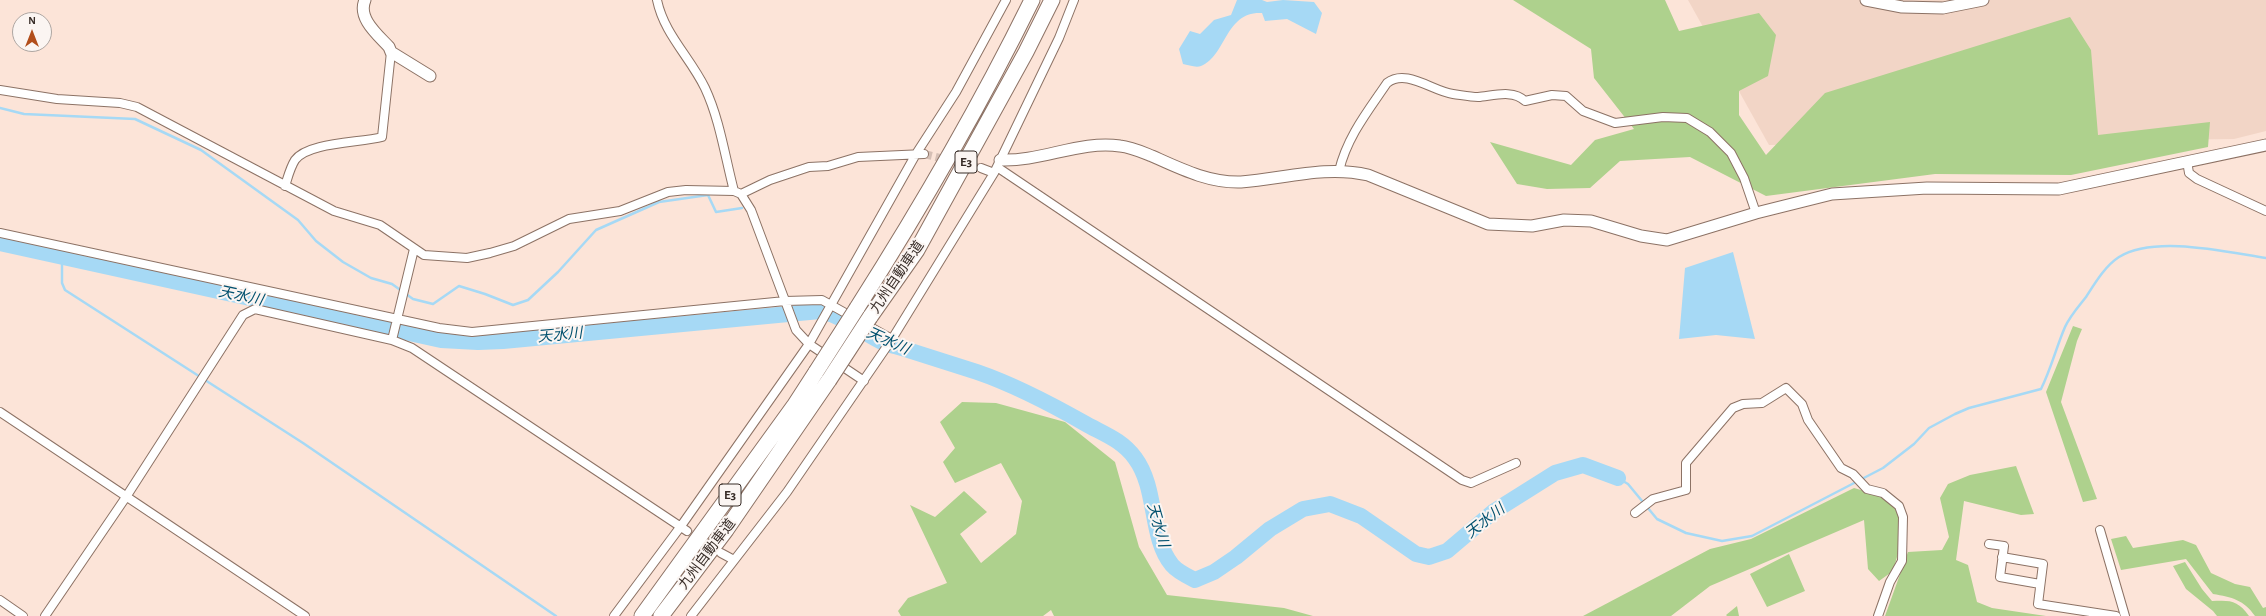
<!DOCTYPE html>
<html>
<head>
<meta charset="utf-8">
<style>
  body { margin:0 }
  #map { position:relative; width:2266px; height:616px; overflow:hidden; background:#fce4d8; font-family:"Alegreya Sans",sans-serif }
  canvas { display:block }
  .north { position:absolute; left:12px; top:12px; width:40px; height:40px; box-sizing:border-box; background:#fbf5f2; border:1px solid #ada5a1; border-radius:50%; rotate:0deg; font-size:11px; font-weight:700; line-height:16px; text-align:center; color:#372c27 }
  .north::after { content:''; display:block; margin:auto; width:14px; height:18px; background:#b24e1b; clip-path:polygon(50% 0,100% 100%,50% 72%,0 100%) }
</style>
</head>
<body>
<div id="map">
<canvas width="2266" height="616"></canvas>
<div class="north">N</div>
</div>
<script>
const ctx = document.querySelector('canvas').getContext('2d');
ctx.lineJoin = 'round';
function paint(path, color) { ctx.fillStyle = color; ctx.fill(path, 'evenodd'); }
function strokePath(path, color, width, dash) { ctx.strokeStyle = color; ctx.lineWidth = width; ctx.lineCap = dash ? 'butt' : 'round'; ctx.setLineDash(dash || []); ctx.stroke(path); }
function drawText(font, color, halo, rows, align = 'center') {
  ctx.font = font + ' "Alegreya Sans","Noto Sans JP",sans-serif'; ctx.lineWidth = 4; ctx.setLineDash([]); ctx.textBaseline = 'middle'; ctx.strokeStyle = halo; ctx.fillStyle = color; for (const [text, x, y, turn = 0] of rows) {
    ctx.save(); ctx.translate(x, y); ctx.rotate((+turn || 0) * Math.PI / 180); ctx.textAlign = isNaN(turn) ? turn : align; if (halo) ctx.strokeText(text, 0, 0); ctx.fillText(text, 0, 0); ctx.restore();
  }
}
paint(new Path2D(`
  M 1688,0 L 2266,0 L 2266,131 L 2234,139 L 1769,145 Z`), '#f2d5c6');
paint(new Path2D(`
  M 1513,0 L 1665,0 L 1679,31 L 1759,13 L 1776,35 L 1768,76 L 1739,91 L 1739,115 L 1766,155 L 1825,93 L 2070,17 L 2091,50 L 2098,135 L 2210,122 L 2208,147 L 2071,175 L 1935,174 L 1766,196 L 1690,157 L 1620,161 L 1590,188 L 1547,189 L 1517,184 L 1490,142 L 1571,165 L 1595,140 L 1634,129 L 1594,78 L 1591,49 Z
  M 2073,326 L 2082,329 L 2077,341 L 2061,402 L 2097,499 L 2083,502 L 2046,392 Z
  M 962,402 L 996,403 L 1065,422 L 1115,462 L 1139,547 L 1167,595 L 1284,608 L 1313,616 L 1054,616 L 1051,610 L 1043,616 L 901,616 L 898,611 L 908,598 L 947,583 L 910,505 L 935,517 L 964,491 L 987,512 L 960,534 L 981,563 L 1016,534 L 1022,501 L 1001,463 L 955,483 L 943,462 L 955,448 L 940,422 Z
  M 2016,466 L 2034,514 L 2021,515 L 1964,501 L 1956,560 L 1968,565 L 1977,602 L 1992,608 L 2046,616 L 1885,616 L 1908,552 L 1942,550 L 1949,537 L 1940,498 L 1948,484 L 1970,475 Z
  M 1854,488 L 1889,498 L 1900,517 L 1901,543 L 1893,571 L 1879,581 L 1868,569 L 1864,520 L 1710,586 L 1671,616 L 1583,616 L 1710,549 L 1751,539 Z
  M 2126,536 L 2133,548 L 2183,540 L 2196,545 L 2211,573 L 2235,584 L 2250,587 L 2263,608 L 2266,607 L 2266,616 L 2255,616 C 2244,600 2232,597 2213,594 L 2186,559 L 2121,570 L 2111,539 Z
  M 1789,554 L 1805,591 L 1767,607 L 1750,574 Z
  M 2185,562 L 2202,589 L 2212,601 C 2230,600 2238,600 2249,616 L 2217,616 L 2213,611 L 2186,589 L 2173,566 Z
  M 1737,606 L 1739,616 L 1727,616 L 1726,615 Z`), '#aed18d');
paint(new Path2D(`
  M 1237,0 L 1262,0 L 1267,2 L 1283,0 L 1314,2 L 1322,13 L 1316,34 L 1287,19 L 1265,21 L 1262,13 C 1225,11 1227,55 1201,66 C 1196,68 1188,65 1183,64 L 1179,49 L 1190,31 L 1200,34 L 1214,20 L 1231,15 Z
  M 1733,252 L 1755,339 L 1716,335 L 1679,339 L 1685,268 Z`), '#a6d9f5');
strokePath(new Path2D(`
  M 0,108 L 24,114 L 135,119 L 201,150 L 298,220 L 316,241 L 343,262 L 371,278 L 392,284 L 413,299 L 433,304 L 459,286 L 485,294 L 513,305 L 528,300 L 558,272 L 596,230 L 659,202 L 708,195 L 716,212 L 742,208
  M 62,258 L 62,283 L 65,290 L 303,443 L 556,616
  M 1618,478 L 1628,484 L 1657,519 L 1686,533 L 1722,541 L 1752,536 L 1883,468 L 1914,444 L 1929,428 L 1955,414 L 1969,408 L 2041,389 C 2051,369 2056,348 2065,327 C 2070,316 2079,306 2086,297 C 2095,283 2105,266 2119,257 C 2155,235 2226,252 2266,258`), '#a6d9f5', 2.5);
strokePath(new Path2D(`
  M 0,243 L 441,340 L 478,342 L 503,341 L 820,311 C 846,317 859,331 882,342 C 891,346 902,347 911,351 C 933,358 955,365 977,372 C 1015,385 1051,404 1086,424 C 1104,434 1122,440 1135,458 C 1158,489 1149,537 1172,565 C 1178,572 1187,576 1195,580 L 1214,572 L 1236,557 L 1270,529 L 1303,509 L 1330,504 L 1361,516 L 1416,554 L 1429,557 L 1447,551 L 1493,512 L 1555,473 L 1583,465 L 1618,478`), '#a6d9f5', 16);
strokePath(new Path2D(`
  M 924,154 L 981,168
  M 687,531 L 716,550`), '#d5bfb5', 8, [8, 4]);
const street = new Path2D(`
  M 657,0 C 664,34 690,57 705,88 C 720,120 725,157 734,191
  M 0,90 L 57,99 L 120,103 L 137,107 L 334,211 L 380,225 L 424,255 L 467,258 L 490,253 L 514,246 L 569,219 L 620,211 L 668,192 L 686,190 L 734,191 L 741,194 L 751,210 L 796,330 L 809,344 L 864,381
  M 2187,161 L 2189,173 L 2197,179 L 2266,211
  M 997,167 L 1462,480 L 1471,483 L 1516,463
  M 981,168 L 994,173
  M 1339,171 C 1347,137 1368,111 1387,83 C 1406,68 1432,91 1453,94 C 1461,95 1470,97 1478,97 C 1492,96 1513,89 1525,101 L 1552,95 L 1566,96 L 1583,111 L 1615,123 L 1663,117 L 1687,118 L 1710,132 L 1731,153 L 1744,178 L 1756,213
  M 285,186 C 288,177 290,168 295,160 C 308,142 360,143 382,137 L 391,52
  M 741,194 L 770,180 L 809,167 L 828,166 L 858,157 L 924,154
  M 0,233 L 439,328 L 472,332 L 785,301 L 822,300 L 892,339
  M 392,340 L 414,249
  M 0,412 L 305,616
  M 1635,513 L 1653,499 L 1686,490 L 1686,463 L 1733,408 L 1743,404 L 1762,403 L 1786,388 L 1802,404 L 1808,420 L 1841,468 L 1853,474 L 1867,489 L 1883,493 L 1899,506 L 1903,517 L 1902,561 L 1890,582 L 1878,616
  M 2100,530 L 2125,616
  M 1989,544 L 2004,546 L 2000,577 L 2040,584
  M 721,553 L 734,560
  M 2002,557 L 2043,564 L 2038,604 L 2116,616
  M 0,600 L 23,616
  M 45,616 L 126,497 L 243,315 L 255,309 L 392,340 L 412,348 L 687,531
  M 614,616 L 681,526 L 809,344 L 916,154 L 956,92 L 1006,0
  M 691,616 L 787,492 L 892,339 L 994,173 L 1059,38 L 1074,0`);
const secondary = new Path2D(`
  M 365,0 C 357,18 378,35 389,47 L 391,52 L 430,76
  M 1866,0 L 1902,7 L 1943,8 L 1983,0
  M 1000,160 C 1041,162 1080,140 1120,146 C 1131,147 1142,152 1152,156 C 1181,169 1209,183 1241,182 C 1283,179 1325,165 1368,175 L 1488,224 L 1532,226 L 1564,220 L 1591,221 L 1641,236 L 1667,240 L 1756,213 L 1832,194 L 1927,188 L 2059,189 L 2266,145`);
const highway = new Path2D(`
  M 857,308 C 920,209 980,106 1032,0
  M 870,317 L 917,250 L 1026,52 L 1052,0
  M 642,616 L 794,406 L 816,372
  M 661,616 L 726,530 L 829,380`);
strokePath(street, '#8c7265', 10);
strokePath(secondary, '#8c7265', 13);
strokePath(highway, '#8c7265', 17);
strokePath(street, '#fff', 8);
strokePath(secondary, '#fff', 11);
strokePath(highway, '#fff', 15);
const highwayBridge = new Path2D(`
  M 816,372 L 857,308
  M 829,380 L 870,317`);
strokePath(highwayBridge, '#8c7265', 17, []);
strokePath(highwayBridge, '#fff', 15);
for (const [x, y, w] of [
  [966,162,22],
  [730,495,22]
]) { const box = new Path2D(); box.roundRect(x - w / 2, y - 11, w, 22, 3); ctx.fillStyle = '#fbf5f2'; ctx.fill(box); strokePath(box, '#372c27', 1); }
drawText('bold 13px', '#372c27', null, [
  ["E3",966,162],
  ["E3",730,495]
]);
drawText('14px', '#372c27', '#fbf5f2', [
  ["九州自動車道",897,277,-56],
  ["九州自動車道",707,554,-53]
]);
drawText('italic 15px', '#02516f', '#fbf5f2', [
  ["天水川",241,296,12],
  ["天水川",560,335,-5],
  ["天水川",888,341,24],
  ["天水川",1485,521,-38],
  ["天水川",1158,525,74]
]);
</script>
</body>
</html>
